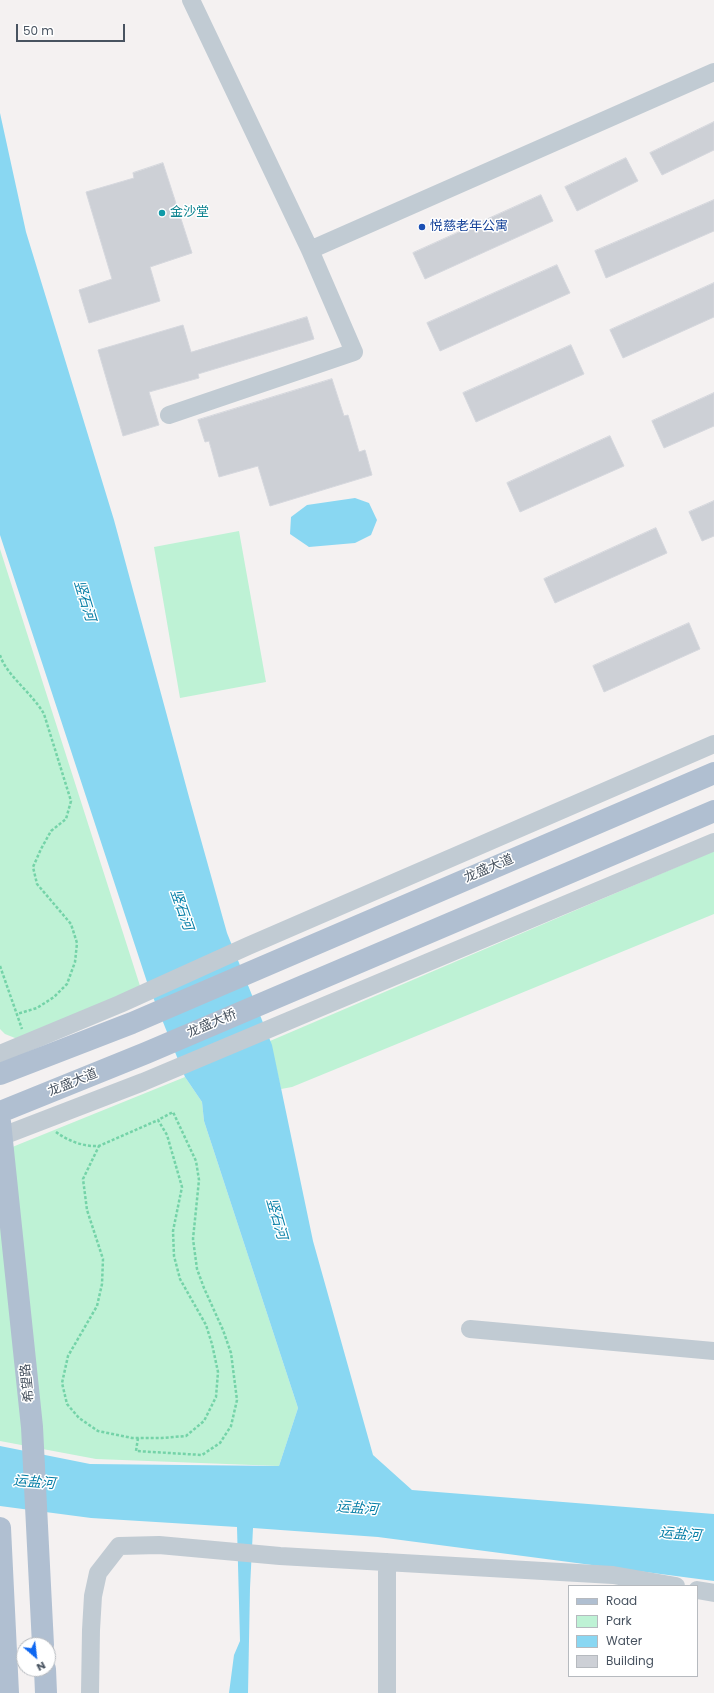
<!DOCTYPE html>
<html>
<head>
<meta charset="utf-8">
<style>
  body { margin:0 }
  #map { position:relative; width:714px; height:1693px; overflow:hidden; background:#f4f1f1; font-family:Poppins,sans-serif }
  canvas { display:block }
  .legend { position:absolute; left:568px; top:1585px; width:130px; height:92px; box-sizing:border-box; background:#fff; border:1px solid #b6babf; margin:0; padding:5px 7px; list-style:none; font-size:12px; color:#485360 }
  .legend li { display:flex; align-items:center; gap:8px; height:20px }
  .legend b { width:20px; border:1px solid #b6babf }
  .north { position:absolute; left:16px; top:1637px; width:40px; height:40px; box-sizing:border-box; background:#fff; border:1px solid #b6babf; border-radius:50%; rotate:152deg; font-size:11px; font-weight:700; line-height:16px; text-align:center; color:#485360 }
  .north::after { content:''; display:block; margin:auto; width:14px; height:18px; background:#0e67f1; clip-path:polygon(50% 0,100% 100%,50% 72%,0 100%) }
  .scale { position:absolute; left:16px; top:24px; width:109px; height:18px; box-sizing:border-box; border:2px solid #485360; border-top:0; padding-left:5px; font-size:12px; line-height:14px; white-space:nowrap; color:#485360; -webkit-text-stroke:3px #fff; paint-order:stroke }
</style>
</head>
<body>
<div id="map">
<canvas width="714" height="1693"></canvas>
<ul class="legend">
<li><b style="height:5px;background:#b0bfd1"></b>Road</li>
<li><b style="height:11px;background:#bef2d5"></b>Park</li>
<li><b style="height:11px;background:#89d7f2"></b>Water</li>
<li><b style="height:11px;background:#cdd0d6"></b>Building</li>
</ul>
<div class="north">N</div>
<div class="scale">50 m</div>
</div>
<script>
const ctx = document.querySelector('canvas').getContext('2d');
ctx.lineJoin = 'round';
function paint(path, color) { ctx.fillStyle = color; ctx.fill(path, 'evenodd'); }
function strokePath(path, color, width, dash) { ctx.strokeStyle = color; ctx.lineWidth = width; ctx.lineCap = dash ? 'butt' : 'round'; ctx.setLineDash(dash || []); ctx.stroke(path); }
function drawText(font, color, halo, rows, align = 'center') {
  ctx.font = font + ' Poppins,"Noto Sans SC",sans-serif'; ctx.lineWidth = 3; ctx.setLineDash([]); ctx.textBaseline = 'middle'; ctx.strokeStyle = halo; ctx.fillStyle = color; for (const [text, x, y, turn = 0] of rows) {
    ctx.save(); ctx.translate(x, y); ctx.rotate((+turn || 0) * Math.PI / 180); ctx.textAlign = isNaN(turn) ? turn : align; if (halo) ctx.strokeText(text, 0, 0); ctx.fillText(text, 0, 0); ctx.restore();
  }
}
paint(new Path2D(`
  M 239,531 L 266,682 L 180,698 L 154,547 Z
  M 0,549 L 141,989 L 20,1040 L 5,1034 L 0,1029 Z
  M 714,851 L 714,914 L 292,1087 L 281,1089 L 270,1041 Z
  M 185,1077 L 202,1102 L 204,1121 L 298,1408 L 279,1466 L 96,1459 L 0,1441 L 0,1152 Z`), '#bef2d5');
paint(new Path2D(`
  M 0,113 L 26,232 L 114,520 L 189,797 L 227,933 L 272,1045 L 313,1241 L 373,1455 L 412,1490 L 714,1514 L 714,1581 L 378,1537 L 253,1528 L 250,1588 L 248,1693 L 229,1693 L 234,1655 L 240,1641 L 237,1527 L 91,1518 L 0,1506 L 0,1446 L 90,1464 L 279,1466 L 298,1408 L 204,1121 L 202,1102 L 185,1077 L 147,982 L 0,535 Z
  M 355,498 L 369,503 L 377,520 L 371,535 L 355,543 L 309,547 L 290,534 L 291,517 L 307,505 Z`), '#89d7f2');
const building = new Path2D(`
  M 714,122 L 714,150 L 662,175 L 650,153 Z
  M 626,158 L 638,181 L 577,211 L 565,187 Z
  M 163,163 L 192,253 L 150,267 L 160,301 L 89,323 L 79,290 L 112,279 L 86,192 L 134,178 L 133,173 Z
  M 541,195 L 553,221 L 425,279 L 413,253 Z
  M 714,200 L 714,231 L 606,278 L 595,251 Z
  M 557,265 L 570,293 L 440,351 L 427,323 Z
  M 714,283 L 714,317 L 623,358 L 610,330 Z
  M 307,317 L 314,339 L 198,374 L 199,378 L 149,392 L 159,425 L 123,436 L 98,350 L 183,325 L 191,352 Z
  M 571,345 L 584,374 L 476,422 L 463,393 Z
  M 332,379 L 344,416 L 348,415 L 359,452 L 365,450 L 372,475 L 270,506 L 258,466 L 219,477 L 209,441 L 205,442 L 198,420 Z
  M 714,393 L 714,426 L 664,448 L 652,421 Z
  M 610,436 L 624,466 L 520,512 L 507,483 Z
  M 714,501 L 714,536 L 702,541 L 689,512 Z
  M 656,528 L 667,553 L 555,603 L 544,579 Z
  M 689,623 L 700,649 L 604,692 L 593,666 Z`);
paint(building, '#cdd0d6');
strokePath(building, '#d5d7dd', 1);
strokePath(new Path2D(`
  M 0,655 C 6,675 33,694 44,714 L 71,801 L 66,819 L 51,831 L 41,849 L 33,867 L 37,884 L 71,924 L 77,943 L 75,962 L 67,984 L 54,997 L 37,1008 L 17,1014
  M 0,966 L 22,1029
  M 56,1132 C 68,1141 84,1147 99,1146 L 158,1120 L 167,1135 L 182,1187 L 173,1231 L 174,1256 L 180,1279 L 206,1325 L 212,1344 L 218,1372 L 216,1397 L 204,1421 L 186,1436 L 162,1438 L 132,1438 L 98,1431 L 79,1418 L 67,1404 L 62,1383 L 68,1356 L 97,1306 L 102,1284 L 103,1259 L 87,1210 L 83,1179 L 99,1146
  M 138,1438 L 136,1451 L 202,1455 L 220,1443 L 231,1426 L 237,1400 L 231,1353 L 223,1330 L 204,1288 L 197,1269 L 193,1239 L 199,1180 L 196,1161 L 173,1112 L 158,1120`), '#74d3a8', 2.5, [3, 2]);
strokePath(new Path2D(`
  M 310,250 L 714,72
  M 169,415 L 354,352 L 310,250 L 191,0
  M 0,1054 L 120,1004 L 248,946 L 714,744
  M 0,1137 L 143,1082 L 714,842
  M 470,1329 L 714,1351
  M 697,1590 L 714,1593
  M 90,1693 L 91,1630 L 93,1596 L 98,1573 L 119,1546 L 159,1545 L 280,1556 L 613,1575 L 676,1586
  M 387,1693 L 387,1562`), '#c1cbd3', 18);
strokePath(new Path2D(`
  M 0,1074 L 132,1023 L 714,773
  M 0,1112 L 146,1053 L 714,811
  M 0,1122 L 32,1427 L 43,1645
  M 0,1528 L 8,1693
  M 45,1669 L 46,1693`), '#b0bfd1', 22);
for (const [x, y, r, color] of [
  [162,213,4,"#0f9aa8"],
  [422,227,4,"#1a4fb4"]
]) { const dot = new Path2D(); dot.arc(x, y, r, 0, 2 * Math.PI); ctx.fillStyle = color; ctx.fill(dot); strokePath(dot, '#fff', 1.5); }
drawText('13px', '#0d838f', '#fff', [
  ["金沙堂",170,213]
], 'left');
drawText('13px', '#164399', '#fff', [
  ["悦慈老年公寓",430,227]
], 'left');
drawText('13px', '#485360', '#fff', [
  ["龙盛大道",489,869,-23],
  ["龙盛大桥",212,1024,-23],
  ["龙盛大道",73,1083,-22],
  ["希望路",28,1383,-96]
]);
drawText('italic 14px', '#057ea6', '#fff', [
  ["竖石河",84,601,73],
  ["竖石河",181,910,71],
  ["竖石河",276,1219,74],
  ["运盐河",34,1483,5],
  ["运盐河",357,1509,5],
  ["运盐河",680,1535,5]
]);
</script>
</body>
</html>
